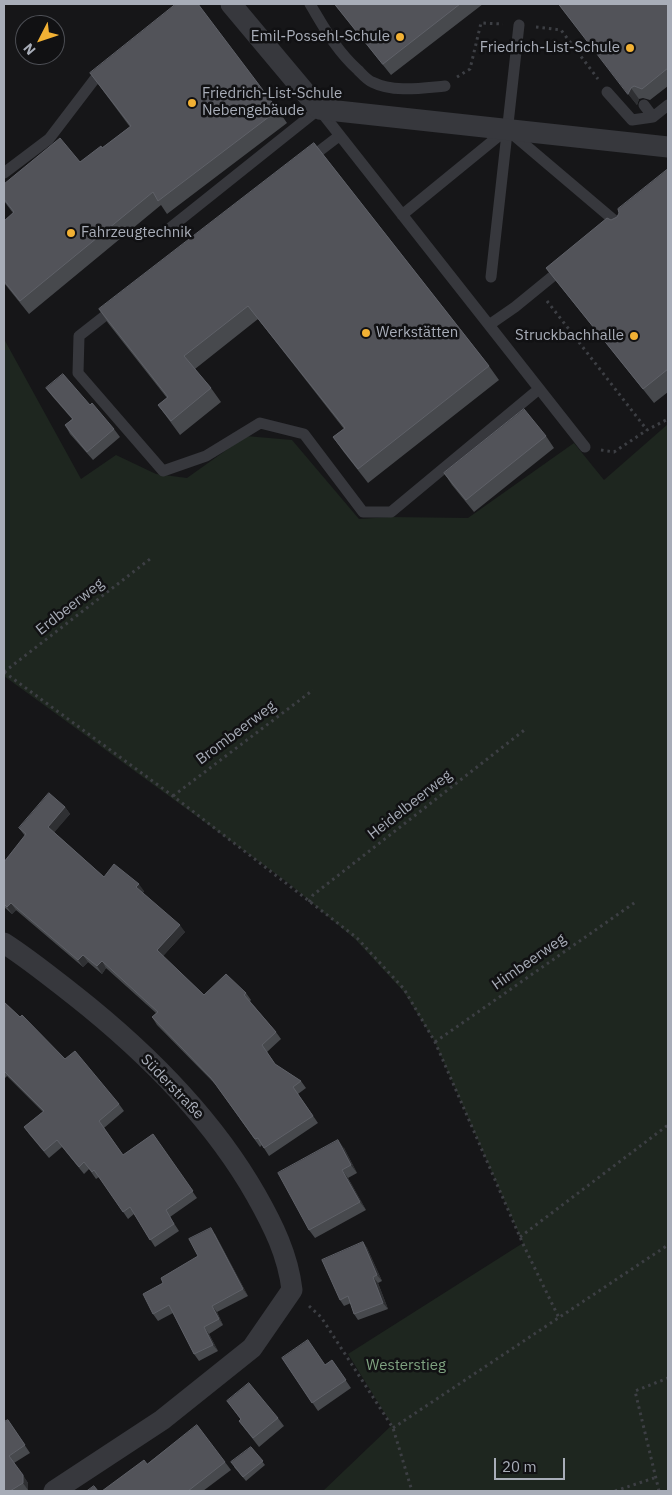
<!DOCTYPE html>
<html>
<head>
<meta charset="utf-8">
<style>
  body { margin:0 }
  #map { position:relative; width:672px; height:1495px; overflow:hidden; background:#161618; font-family:"IBM Plex Sans",sans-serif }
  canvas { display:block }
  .frame { position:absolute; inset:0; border:5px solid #a8adb8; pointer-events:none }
  .north { position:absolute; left:15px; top:15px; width:50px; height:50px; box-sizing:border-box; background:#111113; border:1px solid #4d4f55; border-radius:50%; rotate:229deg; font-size:14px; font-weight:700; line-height:20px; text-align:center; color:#a8adb8 }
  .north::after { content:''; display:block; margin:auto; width:18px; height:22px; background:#f2b134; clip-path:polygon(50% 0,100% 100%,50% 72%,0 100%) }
  .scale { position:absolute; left:494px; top:1458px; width:71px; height:22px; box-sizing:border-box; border:2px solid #a8adb8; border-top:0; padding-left:6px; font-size:15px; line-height:18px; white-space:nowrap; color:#a8adb8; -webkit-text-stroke:4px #111113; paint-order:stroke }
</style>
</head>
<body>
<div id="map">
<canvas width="672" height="1495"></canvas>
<div class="frame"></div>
<div class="north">N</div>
<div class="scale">20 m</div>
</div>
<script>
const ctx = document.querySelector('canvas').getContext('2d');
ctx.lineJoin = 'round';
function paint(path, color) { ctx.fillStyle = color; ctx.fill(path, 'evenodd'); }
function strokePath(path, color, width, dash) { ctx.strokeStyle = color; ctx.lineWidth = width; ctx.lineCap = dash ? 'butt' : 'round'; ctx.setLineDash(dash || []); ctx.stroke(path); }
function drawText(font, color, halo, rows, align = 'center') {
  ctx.font = font + ' "IBM Plex Sans",sans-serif'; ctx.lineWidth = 5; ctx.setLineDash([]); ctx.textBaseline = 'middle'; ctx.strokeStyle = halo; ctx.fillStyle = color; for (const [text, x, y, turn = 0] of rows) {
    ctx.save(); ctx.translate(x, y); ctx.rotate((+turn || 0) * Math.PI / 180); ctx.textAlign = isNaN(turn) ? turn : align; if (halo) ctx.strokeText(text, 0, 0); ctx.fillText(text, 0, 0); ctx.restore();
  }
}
paint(new Path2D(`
  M 4,339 L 81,479 L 116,455 L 156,474 L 187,478 L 246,436 L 292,440 L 359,519 L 390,517 L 468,518 L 574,443 L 604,480 L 668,424 L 668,1491 L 323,1491 L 392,1425 L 348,1354 L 523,1243 L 435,1042 L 404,992 L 355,939 L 287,882 L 4,676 Z`), '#1e261f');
strokePath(new Path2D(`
  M 536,27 L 561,30 L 598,79
  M 457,77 L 470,69 L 481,23 L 503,24
  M 547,301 L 647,430
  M 601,450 L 614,452 L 647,430 L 668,419
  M 4,672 L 173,796 L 357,938 L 404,989 L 435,1042 L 523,1244 L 559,1318
  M 4,672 L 150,559
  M 173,796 L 313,690
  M 309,902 L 313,895 L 527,728
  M 435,1042 L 637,901
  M 520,1237 L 668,1125
  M 309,1306 L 321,1317 L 393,1428 L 412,1491
  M 393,1428 L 668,1245
  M 615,1491 L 654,1478
  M 659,1491 L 635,1391 L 668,1378`), '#3d3f44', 3, [2.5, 4]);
strokePath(new Path2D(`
  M 310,4 C 325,29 336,50 358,70 C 362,74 367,80 372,82 C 394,93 422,88 445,86
  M 607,92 L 632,120 L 653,117 L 668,105
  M 644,105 L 653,117
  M 510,132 L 622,227
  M 309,159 L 339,136
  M 4,173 L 49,139 L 94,80 L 106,71
  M 402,215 L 506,130
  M 165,232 L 319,109 L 585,447
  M 491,277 L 519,25
  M 116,307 L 79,336 L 78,373 L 163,471 L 206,456 L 260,423 L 304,434 L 363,512 L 391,512 L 539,389
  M 489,325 L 515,307 L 564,267`), '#37383d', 11);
strokePath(new Path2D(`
  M 231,4 L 319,109 L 668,147
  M 4,943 C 29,959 51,977 74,995 C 145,1051 211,1116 256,1195 C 273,1225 288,1255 292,1290 L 252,1348 L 162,1420 L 54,1491`), '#37383d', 21);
paint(new Path2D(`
  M 334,4 L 483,4 L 391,75 Z
  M 558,4 L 668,4 L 668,86 L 650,100 L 643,98 L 639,99 L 637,105 Z
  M 90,73 L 278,110 L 287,123 L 167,214 L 161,205 L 29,314 L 4,283 L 4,221 L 13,213 L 4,201 L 4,184 L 80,162 L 102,148 L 130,127 Z
  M 314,143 L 489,366 L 499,380 L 368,483 L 343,451 L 333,437 L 344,429 L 258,319 L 195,369 L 211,388 L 221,402 L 180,435 L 158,405 L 167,398 L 108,323 L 99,309 Z
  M 668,169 L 668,392 L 654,403 L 557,282 L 546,268 L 611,220 L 617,217 Z
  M 46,388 L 114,429 L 120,437 L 93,460 L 70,434 L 65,425 L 72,419 L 52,396 Z
  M 546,436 L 554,448 L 474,512 L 452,485 L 444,473 Z
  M 65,807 L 70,814 L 54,832 L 104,877 L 144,891 L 143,893 L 185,932 L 163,956 L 204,995 L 246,993 L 251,1000 L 250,1001 L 276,1032 L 281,1039 L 267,1052 L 275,1064 L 301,1081 L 306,1088 L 298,1094 L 318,1123 L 269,1156 L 262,1145 L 260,1147 L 216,1085 L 157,1025 L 152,1017 L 156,1013 L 106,968 L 102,974 L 88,962 L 83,967 L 16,910 L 12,914 L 4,907 L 4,862 L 25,836 L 19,828 Z
  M 4,1002 L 65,1059 L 119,1104 L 124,1111 L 104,1128 L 123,1155 L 153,1134 L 197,1198 L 170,1217 L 179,1231 L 155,1247 L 134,1214 L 128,1219 L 99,1177 L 96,1179 L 89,1169 L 84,1174 L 62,1147 L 49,1158 L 29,1134 L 24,1127 L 43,1112 L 7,1076 L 4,1079 Z
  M 344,1148 L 357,1173 L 348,1178 L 366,1210 L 315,1238 L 309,1230 Z
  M 215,1234 L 248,1296 L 217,1312 L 223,1325 L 209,1334 L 218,1351 L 199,1361 L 194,1354 L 173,1313 L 158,1321 L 153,1314 Z
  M 363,1242 L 367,1248 L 382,1281 L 378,1283 L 388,1309 L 358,1320 L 354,1314 L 351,1303 L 344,1306 L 340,1300 Z
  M 282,1358 L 325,1365 L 332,1360 L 351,1388 L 318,1411 Z
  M 227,1401 L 278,1418 L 284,1426 L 259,1447 L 245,1429 L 239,1421 L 241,1420 Z
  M 8,1420 L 30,1453 L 14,1463 L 28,1483 L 28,1490 L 26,1491 L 4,1491 Z
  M 251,1447 L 265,1465 L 246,1481 L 234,1467 Z
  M 225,1462 L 231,1470 L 203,1491 L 102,1491 L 147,1464 Z`), '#47494d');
paint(new Path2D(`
  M 631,88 L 639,99 L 637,105 L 628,94 Z
  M 65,807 L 70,814 L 53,834 L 48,827 Z
  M 139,884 L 144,891 L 141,895 L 136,887 Z
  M 11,903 L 16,910 L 12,914 L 7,907 Z
  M 180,925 L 185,932 L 162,957 L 157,950 Z
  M 83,955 L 88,962 L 83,967 L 78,960 Z
  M 102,961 L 106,968 L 102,974 L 97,966 Z
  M 338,1140 L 344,1148 L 357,1173 L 351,1165 Z
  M 342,1170 L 348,1178 L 366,1210 L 360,1202 Z
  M 211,1228 L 215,1234 L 248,1296 L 243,1289 Z
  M 363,1242 L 367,1248 L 382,1281 L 377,1275 Z
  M 373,1277 L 378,1283 L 388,1309 L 383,1303 Z
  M 212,1306 L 217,1312 L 223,1325 L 219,1319 Z
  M 204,1327 L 209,1334 L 218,1351 L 213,1345 Z
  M 23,1475 L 28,1483 L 28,1490 L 23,1483 Z`), '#2f3033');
const building = new Path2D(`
  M 176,4 L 198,4 L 278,110 L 158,201 L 153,192 L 20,301 L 4,281 L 4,221 L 14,212 L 4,199 L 4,184 L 60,138 L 80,162 L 101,146 L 102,148 L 131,126 L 90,73 Z
  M 335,4 L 460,4 L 383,64 Z
  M 559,4 L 668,4 L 668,68 L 642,89 L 634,86 L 631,88 L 628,94 Z
  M 314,143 L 489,366 L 358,469 L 333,437 L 345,428 L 248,306 L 184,356 L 211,388 L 171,421 L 158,405 L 168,397 L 99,309 Z
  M 668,169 L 668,369 L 643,389 L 546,268 L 607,218 L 611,220 L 617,217 L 619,213 L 618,209 Z
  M 63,374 L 90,405 L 92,403 L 114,429 L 87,452 L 65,425 L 73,419 L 46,388 Z
  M 524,409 L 546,436 L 466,500 L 444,473 Z
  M 49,793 L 65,807 L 48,827 L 104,877 L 114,864 L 139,884 L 136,887 L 180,925 L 157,950 L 204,995 L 226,974 L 246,993 L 244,995 L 276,1032 L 262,1045 L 275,1064 L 301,1081 L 293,1087 L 313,1116 L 264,1148 L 258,1138 L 255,1139 L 211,1078 L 152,1017 L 158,1012 L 102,961 L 97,966 L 83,955 L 78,960 L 11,903 L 7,907 L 4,904 L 4,862 L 26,834 L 19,828 Z
  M 4,1002 L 20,1017 L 22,1015 L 65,1059 L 75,1051 L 119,1104 L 99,1121 L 123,1155 L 153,1134 L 193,1191 L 166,1210 L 174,1224 L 150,1240 L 130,1207 L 123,1212 L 94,1170 L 92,1172 L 84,1162 L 79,1167 L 57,1140 L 44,1151 L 24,1127 L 44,1111 L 4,1071 Z
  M 338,1140 L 351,1165 L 342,1170 L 360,1202 L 309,1230 L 278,1173 Z
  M 211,1228 L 243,1289 L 212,1306 L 219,1319 L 204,1327 L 213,1345 L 194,1354 L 169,1305 L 153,1314 L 143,1294 L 163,1283 L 161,1278 L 198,1256 L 189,1239 Z
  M 363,1242 L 377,1275 L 373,1277 L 383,1303 L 354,1314 L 348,1296 L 340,1300 L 322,1260 Z
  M 308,1340 L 325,1365 L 332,1360 L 346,1380 L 312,1403 L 282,1358 Z
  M 249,1383 L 278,1418 L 253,1438 L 239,1421 L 241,1419 L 227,1401 Z
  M 8,1420 L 25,1445 L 9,1456 L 23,1475 L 23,1483 L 10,1491 L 4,1491 L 4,1422 Z
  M 197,1425 L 225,1462 L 188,1491 L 102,1491 L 144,1460 L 147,1464 Z
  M 251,1447 L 263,1461 L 243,1477 L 231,1462 Z
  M 94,1486 L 98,1491 L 87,1491 Z`);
paint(building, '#525359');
strokePath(building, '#5f6168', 1);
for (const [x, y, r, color] of [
  [400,37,5,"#f2b134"],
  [630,48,5,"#f2b134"],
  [192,103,5,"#f2b134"],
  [71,233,5,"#f2b134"],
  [366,333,5,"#f2b134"],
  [634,336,5,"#f2b134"]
]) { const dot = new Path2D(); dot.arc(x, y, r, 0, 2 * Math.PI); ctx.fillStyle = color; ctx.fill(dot); strokePath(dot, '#111113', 2); }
drawText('15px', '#a8adb8', '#111113', [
  ["Emil-Possehl-Schule",390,37],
  ["Friedrich-List-Schule",620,48],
  ["Friedrich-List-Schule",202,94,"left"],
  ["Nebengebäude",202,111,"left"],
  ["Fahrzeugtechnik",81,233,"left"],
  ["Werkstätten",376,333,"left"],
  ["Struckbachhalle",624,336]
], 'right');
drawText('15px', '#a8adb8', '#111113', [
  ["Erdbeerweg",70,607,-38],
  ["Brombeerweg",236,733,-37],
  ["Heidelbeerweg",410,805,-38],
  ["Himbeerweg",529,962,-35],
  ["Süderstraße",172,1087,46]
]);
drawText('15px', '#7fa381', '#111113', [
  ["Westerstieg",406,1366]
]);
</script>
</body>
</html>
